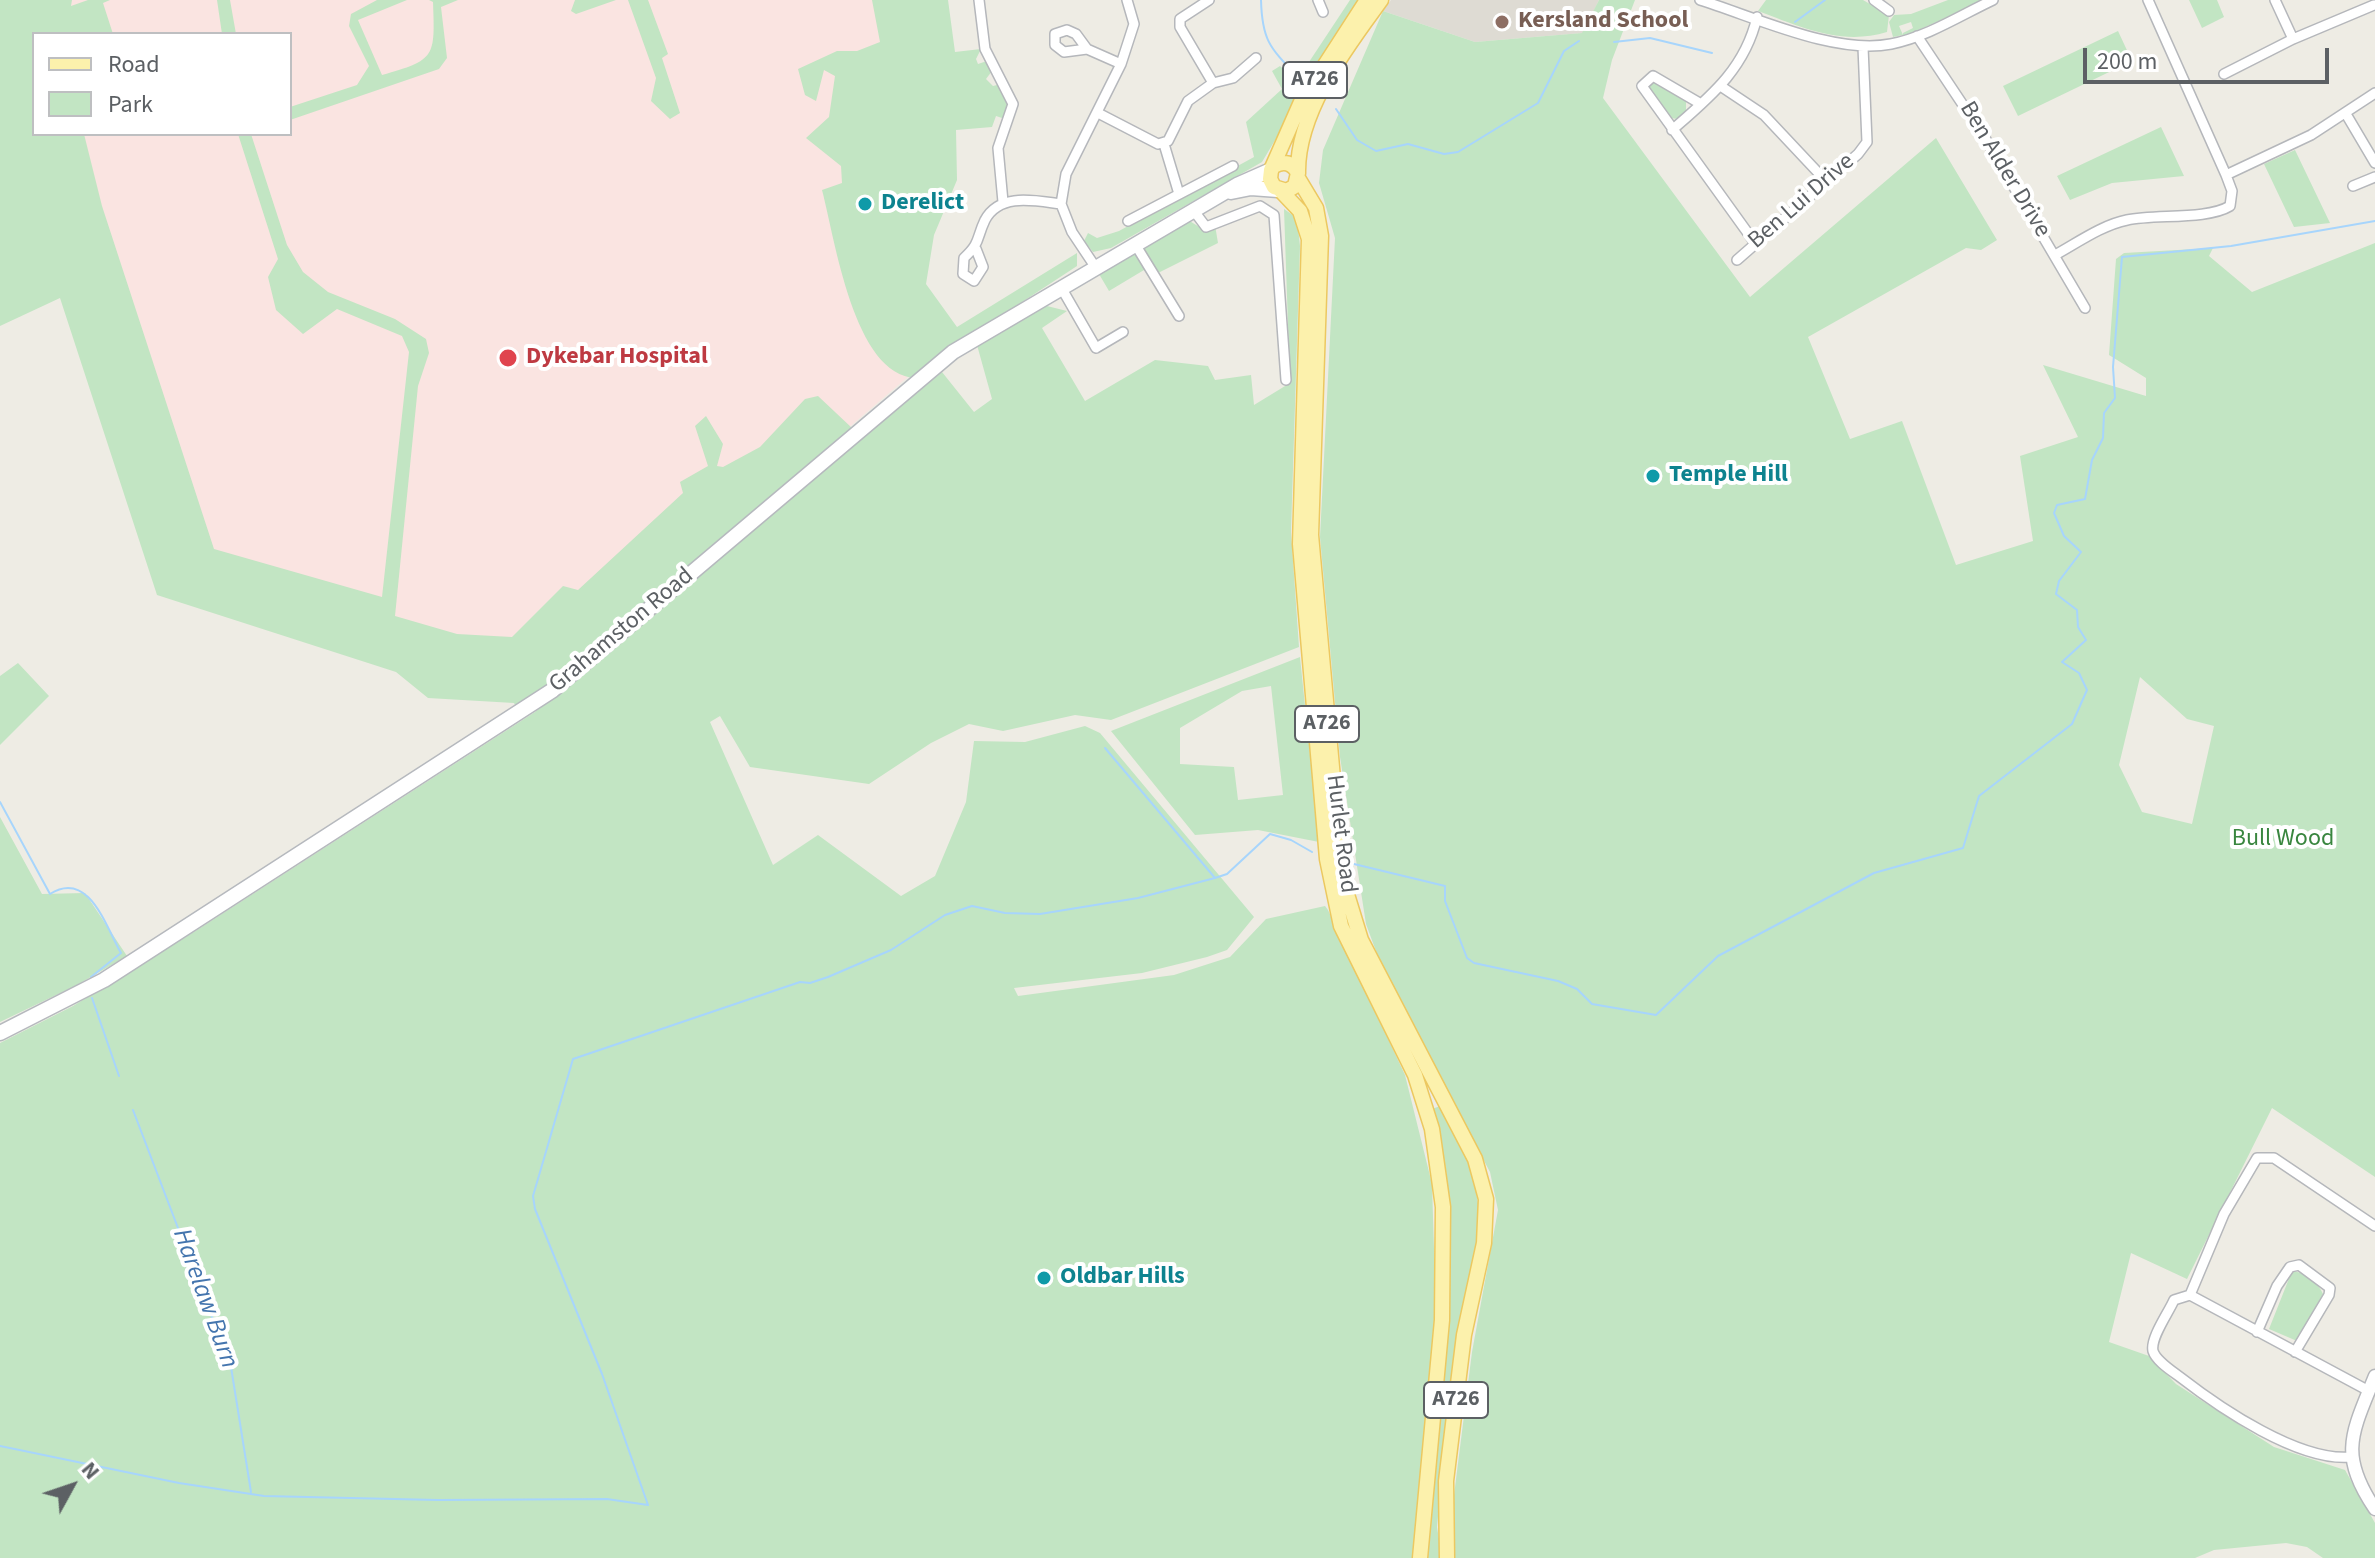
<!DOCTYPE html>
<html>
<head>
<meta charset="utf-8">
<style>
  body { margin:0 }
  #map { position:relative; width:2375px; height:1558px; overflow:hidden; background:#eeece4; font-family:"Source Sans 3",sans-serif }
  canvas { display:block }
  .legend { position:absolute; left:32px; top:32px; width:260px; height:104px; box-sizing:border-box; background:#fff; border:2px solid #bebfc1; margin:0; padding:10px 14px; list-style:none; font-size:24px; color:#5c6064 }
  .legend li { display:flex; align-items:center; gap:16px; height:40px }
  .legend b { width:40px; border:2px solid #bebfc1 }
  .north { position:absolute; left:32px; top:1446px; width:80px; height:80px; -webkit-text-stroke:6px #fff; paint-order:stroke; rotate:50deg; font-size:22px; font-weight:700; line-height:32px; text-align:center; color:#5c6064 }
  .north::after { content:''; display:block; margin:auto; width:28px; height:36px; background:#5c6064; clip-path:polygon(50% 0,100% 100%,50% 72%,0 100%) }
  .scale { position:absolute; left:2083px; top:48px; width:246px; height:36px; box-sizing:border-box; border:4px solid #5c6064; border-top:0; padding-left:10px; font-size:24px; line-height:28px; white-space:nowrap; color:#5c6064; -webkit-text-stroke:6px #fff; paint-order:stroke }
</style>
</head>
<body>
<div id="map">
<canvas width="2375" height="1558"></canvas>
<ul class="legend">
<li><b style="height:10px;background:#fcf1ac"></b>Road</li>
<li><b style="height:22px;background:#c2e5c3"></b>Park</li>
</ul>
<div class="north">N</div>
<div class="scale">200 m</div>
</div>
<script>
const ctx = document.querySelector('canvas').getContext('2d');
ctx.lineJoin = 'round';
function paint(path, color) { ctx.fillStyle = color; ctx.fill(path, 'evenodd'); }
function strokePath(path, color, width, dash) { ctx.strokeStyle = color; ctx.lineWidth = width; ctx.lineCap = dash ? 'butt' : 'round'; ctx.setLineDash(dash || []); ctx.stroke(path); }
function drawText(font, color, halo, rows, align = 'center') {
  ctx.font = font + ' "Source Sans 3",sans-serif'; ctx.lineWidth = 8; ctx.setLineDash([]); ctx.textBaseline = 'middle'; ctx.strokeStyle = halo; ctx.fillStyle = color; for (const [text, x, y, turn = 0] of rows) {
    ctx.save(); ctx.translate(x, y); ctx.rotate((+turn || 0) * Math.PI / 180); ctx.textAlign = isNaN(turn) ? turn : align; if (halo) ctx.strokeText(text, 0, 0); ctx.fillText(text, 0, 0); ctx.restore();
  }
}
paint(new Path2D(`
  M 1391,0 L 1599,0 L 1583,33 L 1475,42 L 1383,11 Z`), '#dedbd3');
paint(new Path2D(`
  M 0,0 L 943,0 L 930,229 L 920,287 L 953,338 L 555,680 L 397,669 L 156,588 L 104,413 ZM 34,34 L 290,34 L 290,134 L 34,134 Z`), '#fae4e1');
paint(new Path2D(`
  M 0,0 L 72,0 L 71,6 L 88,0 L 110,0 L 103,3 L 113,34 L 34,34 L 34,134 L 84,134 L 102,206 L 214,549 L 382,597 L 409,352 L 402,336 L 337,309 L 303,334 L 276,310 L 268,277 L 278,259 L 238,134 L 251,134 L 287,245 L 303,272 L 328,292 L 395,319 L 426,339 L 429,353 L 418,386 L 395,616 L 457,634 L 512,637 L 563,586 L 578,590 L 683,493 L 680,482 L 708,466 L 695,426 L 706,416 L 723,444 L 717,466 L 723,467 L 760,447 L 805,399 L 818,396 L 852,428 L 557,681 L 516,707 L 514,703 L 428,698 L 396,672 L 157,595 L 60,298 L 0,326 Z
  M 217,0 L 230,0 L 236,34 L 222,34 Z
  M 377,0 L 407,0 L 358,20 L 382,75 C 436,60 435,57 433,2 L 429,0 L 458,0 L 441,7 L 447,58 L 439,69 L 290,120 L 290,107 L 357,85 L 369,66 L 349,26 L 351,14 Z
  M 575,0 L 616,0 L 576,14 L 571,11 Z
  M 628,0 L 648,0 L 668,54 L 662,58 L 680,113 L 670,119 L 651,101 L 656,78 Z
  M 872,0 L 948,0 L 955,52 L 981,49 L 976,59 L 978,64 L 987,61 L 992,71 L 986,79 L 993,86 L 1001,84 C 1007,96 1010,106 1005,119 L 996,116 L 992,127 L 956,130 L 957,180 L 934,235 L 926,284 L 957,327 L 1077,253 L 1077,266 L 949,350 L 916,378 C 854,376 835,239 822,190 L 842,183 L 841,166 L 806,138 L 829,117 L 835,76 L 824,70 L 816,101 L 805,95 L 798,69 L 837,51 L 857,51 L 880,42 Z
  M 1350,0 L 1359,0 L 1262,162 L 1111,248 L 1093,252 L 1084,241 L 1088,233 L 1097,238 L 1119,231 L 1254,157 L 1246,122 L 1282,89 L 1272,71 L 1280,66 L 1294,79 L 1309,62 Z
  M 1599,0 L 1635,0 L 1612,60 L 1603,98 L 1750,297 L 1936,138 L 1997,240 L 1981,250 L 1966,248 L 1808,337 L 1850,439 L 1902,421 L 1956,565 L 2033,541 L 2020,456 L 2078,437 L 2043,365 L 2146,396 L 2146,378 L 2109,355 L 2116,259 L 2124,253 L 2213,248 L 2209,256 L 2252,292 L 2375,243 L 2375,1177 L 2272,1108 L 2187,1279 L 2131,1253 L 2109,1342 L 2149,1356 L 2176,1384 L 2274,1447 L 2345,1470 L 2375,1523 L 2375,1558 L 2323,1558 L 2307,1547 L 2286,1543 L 2214,1550 L 2195,1558 L 1455,1558 L 1451,1519 L 1472,1352 L 1498,1210 L 1490,1172 L 1384,973 L 1366,924 L 1340,757 L 1320,537 L 1335,238 L 1319,183 L 1323,150 L 1383,11 L 1475,42 L 1582,33 ZM 2140,677 L 2187,719 L 2214,726 L 2192,824 L 2142,812 L 2119,765 Z
  M 1766,0 L 1863,0 L 1889,15 L 1887,32 C 1841,46 1801,27 1758,11 Z
  M 1948,0 L 1985,0 L 1903,37 L 1903,33 L 1913,28 L 1911,22 L 1899,26 L 1903,35 L 1893,37 L 1889,22 L 1894,15 L 1911,14 Z
  M 2189,0 L 2217,0 L 2224,17 L 2202,28 Z
  M 2118,31 L 2132,61 L 2018,116 L 2003,86 Z
  M 1654,80 L 1686,100 L 1686,113 L 1679,119 L 1668,118 L 1648,92 L 1648,82 Z
  M 2161,127 L 2184,176 L 2112,183 L 2070,200 L 2057,176 Z
  M 2295,150 L 2330,223 L 2294,227 L 2264,164 Z
  M 1284,209 L 1297,218 L 1300,246 L 1291,532 L 1299,647 L 1111,720 L 1075,715 L 1003,731 L 969,724 L 931,743 L 869,784 L 750,767 L 720,716 L 710,722 L 773,865 L 818,835 L 901,896 L 935,876 L 966,802 L 974,741 L 1025,742 L 1085,726 L 1100,733 L 1254,917 L 1227,950 L 1207,957 L 1142,973 L 1014,988 L 1018,996 L 1174,975 L 1230,957 L 1266,919 L 1325,906 L 1328,910 L 1405,1075 L 1432,1184 L 1436,1314 L 1415,1558 L 0,1558 L 0,1043 L 73,1006 L 197,930 L 535,712 L 942,372 L 974,412 L 992,399 L 977,345 L 1047,306 L 1067,311 L 1042,328 L 1085,401 L 1155,360 L 1208,366 L 1215,380 L 1251,375 L 1254,405 L 1290,383 Z
  M 1188,220 L 1201,228 L 1215,225 L 1218,243 L 1150,277 L 1144,270 L 1109,291 L 1099,274 Z
  M 1300,657 L 1319,842 L 1258,830 L 1195,835 L 1111,731 ZM 1271,686 L 1283,795 L 1238,800 L 1234,767 L 1180,764 L 1180,728 L 1242,691 Z
  M 18,663 L 49,696 L 0,745 L 0,676 Z
  M 0,817 L 42,894 L 85,893 L 127,956 L 77,985 L 0,1022 Z
  M 1440,1106 L 1473,1170 L 1480,1217 L 1444,1457 L 1437,1527 L 1442,1558 L 1427,1558 L 1451,1257 L 1446,1170 L 1432,1109 Z
  M 2292,1271 C 2304,1272 2319,1283 2323,1294 L 2297,1341 L 2269,1329 Z`), '#c2e5c3');
strokePath(new Path2D(`
  M 1261,0 C 1262,39 1269,47 1296,75
  M 1795,22 L 1825,0
  M 1614,42 L 1650,38 L 1712,53
  M 1336,109 L 1357,140 L 1376,151 L 1408,144 L 1444,154 L 1458,152 L 1538,103 L 1564,51 L 1579,41
  M 1105,748 L 1215,878 L 1227,874 L 1270,834 L 1291,840 L 1312,852
  M 0,802 L 50,894 C 89,869 106,927 121,953 L 91,977
  M 1354,864 L 1445,886 L 1445,901 L 1467,958 L 1474,963 L 1558,981 L 1577,989 L 1592,1004 L 1656,1015 L 1718,956 L 1874,873 L 1963,848 L 1979,796 L 2072,724 L 2087,690 L 2079,673 L 2062,662 L 2086,640 L 2078,627 L 2077,610 L 2056,594 L 2059,581 L 2081,552 L 2064,536 L 2054,513 L 2057,505 L 2085,499 L 2092,460 L 2103,438 L 2104,413 L 2115,398 L 2113,367 L 2122,257 L 2231,246 L 2375,221
  M 92,998 L 119,1076
  M 133,1110 L 231,1367 L 251,1492
  M 0,1446 L 179,1483 L 264,1496 L 438,1500 L 607,1499 L 648,1505 L 602,1374 L 535,1209 L 533,1196 L 573,1059 L 800,982 L 810,983 L 828,977 L 891,950 L 945,915 L 972,906 L 1005,913 L 1040,914 L 1138,898 L 1215,878`), '#a7d5fc', 2);
const minor = new Path2D(`
  M 979,0 L 985,49 L 1013,104 L 998,148 L 1003,202
  M 1318,0 L 1323,12
  M 1700,0 C 1755,17 1835,55 1891,44 C 1927,37 1961,15 1993,0
  M 1874,0 L 1889,11
  M 2275,0 L 2293,39
  M 1917,36 L 1985,138 L 2085,308
  M 1087,49 L 1076,34 L 1067,30 L 1055,34 L 1055,45 L 1064,52 L 1087,49 L 1121,64
  M 2224,74 L 2293,39 L 2374,5
  M 1213,83 L 1233,78 L 1256,58
  M 1722,87 L 1764,115 L 1826,181
  M 1701,104 L 1653,76 L 1642,86 L 1755,243
  M 1098,113 L 1158,144 L 1168,141 L 1188,101 L 1213,83 L 1180,27 L 1180,19 L 1209,0
  M 2346,114 L 2375,163
  M 1672,130 C 1710,97 1745,69 1757,17
  M 1164,144 L 1179,194
  M 2226,175 L 2311,135 L 2375,93
  M 2353,186 L 2375,177
  M 1194,211 L 1206,227 L 1260,206 L 1274,215 L 1286,380
  M 1128,221 L 1233,166
  M 1135,244 L 1179,316
  M 976,249 L 983,267 L 974,281 L 963,274 L 964,258 C 981,242 976,239 985,220 C 1000,192 1036,201 1061,204
  M 2055,255 C 2077,243 2102,225 2127,220 C 2156,214 2207,220 2230,206 L 2232,191 L 2226,175 L 2148,0
  M 1737,260 L 1858,154 L 1867,142 L 1863,47
  M 1096,268 L 1072,232 L 1061,204 L 1066,174 L 1121,64 L 1134,24 L 1127,0
  M 1062,289 L 1096,348 L 1123,332
  M 2190,1295 L 2174,1300 C 2169,1312 2150,1338 2153,1351 C 2156,1361 2172,1371 2180,1377 C 2220,1408 2299,1462 2351,1457
  M 2190,1295 L 2224,1214 L 2257,1158 L 2274,1158 L 2375,1226
  M 2190,1295 L 2369,1391
  M 2257,1332 L 2277,1286 L 2290,1267 L 2299,1265 L 2330,1288 L 2329,1295 L 2295,1352`);
const tertiary = new Path2D(`
  M 2375,1376 C 2352,1433 2338,1454 2375,1509`);
const secondary = new Path2D(`
  M 1231,192 L 1251,188 L 1278,190
  M 0,1033 L 104,980 L 553,690 L 953,352 L 1237,185 L 1271,170`);
const primary = new Path2D(`
  M 1274,166 C 1284,160 1293,163 1298,173 L 1295,186 L 1287,191 L 1274,187 L 1270,179 L 1271,170 L 1301,102 L 1367,0
  M 1298,173 C 1297,111 1346,48 1381,0
  M 1298,178 L 1316,208 L 1321,236 L 1311,535 L 1342,878 L 1361,940 L 1475,1159 L 1486,1199 L 1484,1243 L 1464,1335 L 1446,1481 L 1447,1558
  M 1281,191 L 1300,211 L 1309,239 L 1300,544 L 1327,859 L 1341,926 L 1415,1075 L 1432,1129 L 1443,1207 L 1442,1320 L 1420,1558`);
strokePath(minor, '#b5b7bb', 12);
strokePath(tertiary, '#b5b7bb', 15);
strokePath(secondary, '#b6b9be', 17);
strokePath(primary, '#ecc860', 17);
strokePath(minor, '#fff', 9);
strokePath(tertiary, '#fff', 12);
strokePath(secondary, '#fff', 14);
strokePath(primary, '#fcf1ac', 14);
for (const [x, y, r, color] of [
  [1502,22,8,"#8d6e63"],
  [865,204,8,"#0f9aa8"],
  [508,358,10,"#e0444e"],
  [1653,476,8,"#0f9aa8"],
  [1044,1278,8,"#0f9aa8"]
]) { const dot = new Path2D(); dot.arc(x, y, r, 0, 2 * Math.PI); ctx.fillStyle = color; ctx.fill(dot); strokePath(dot, '#fff', 3); }
for (const [x, y, w] of [
  [1315,80,64],
  [1327,724,64],
  [1456,1400,64]
]) { const box = new Path2D(); box.roundRect(x - w / 2, y - 18, w, 36, 6); ctx.fillStyle = '#fff'; ctx.fill(box); strokePath(box, '#5c6064', 2); }
drawText('bold 22px', '#5c6064', null, [
  ["A726",1315,80],
  ["A726",1327,724],
  ["A726",1456,1400]
]);
drawText('bold 24px', '#785e54', '#fff', [
  ["Kersland School",1518,22]
], 'left');
drawText('24px', '#5c6064', '#fff', [
  ["Ben Alder Drive",2004,170,59],
  ["Ben Lui Drive",1802,202,-41],
  ["Grahamston Road",622,631,-40],
  ["Hurlet Road",1340,834,83]
]);
drawText('bold 24px', '#0d838f', '#fff', [
  ["Derelict",881,204],
  ["Temple Hill",1669,476],
  ["Oldbar Hills",1060,1278]
], 'left');
drawText('bold 24px', '#be3a42', '#fff', [
  ["Dykebar Hospital",526,358]
], 'left');
drawText('24px', '#39863f', '#fff', [
  ["Bull Wood",2283,840]
]);
drawText('italic 26px', '#4475ae', '#fff', [
  ["Harelaw Burn",204,1299,70]
]);
</script>
</body>
</html>
